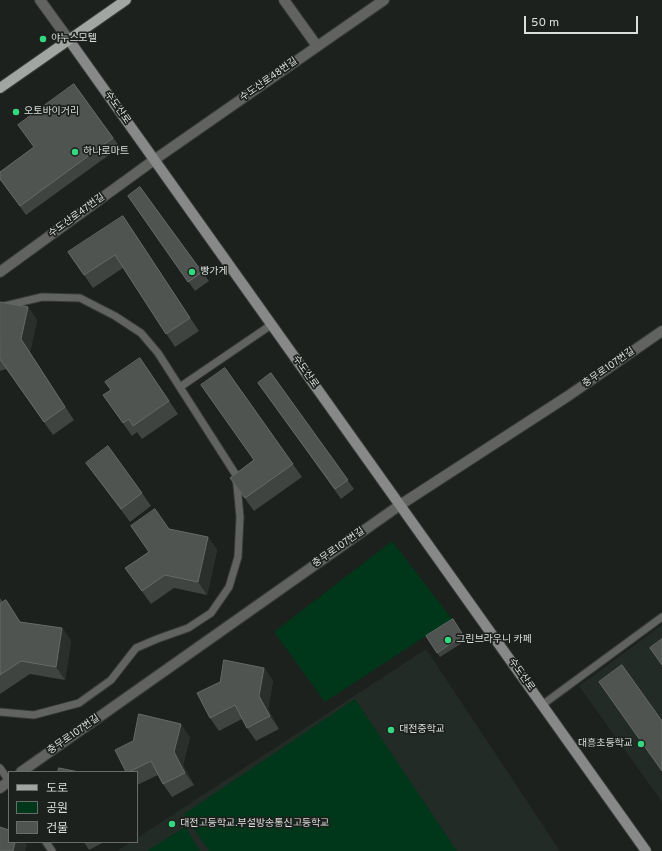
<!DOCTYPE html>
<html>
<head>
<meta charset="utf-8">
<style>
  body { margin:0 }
  #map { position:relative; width:662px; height:851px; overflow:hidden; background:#1d211e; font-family:Overpass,"Noto Sans KR",sans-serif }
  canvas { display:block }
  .legend { position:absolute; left:8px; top:771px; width:130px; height:72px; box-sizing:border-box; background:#1d211e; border:1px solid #696d6a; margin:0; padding:5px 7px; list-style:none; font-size:12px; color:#dbdedc }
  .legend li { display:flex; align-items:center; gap:8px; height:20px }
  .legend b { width:20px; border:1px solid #696d6a }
  .scale { position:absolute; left:524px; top:16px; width:114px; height:18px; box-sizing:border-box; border:2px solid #dbdedc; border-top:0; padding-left:5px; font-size:12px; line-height:14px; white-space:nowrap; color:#dbdedc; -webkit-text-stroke:3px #1d211e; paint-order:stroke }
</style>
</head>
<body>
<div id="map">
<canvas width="662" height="851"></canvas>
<ul class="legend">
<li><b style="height:5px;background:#a2a6a3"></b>도로</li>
<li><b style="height:11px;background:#003619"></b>공원</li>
<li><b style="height:11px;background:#505451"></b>건물</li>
</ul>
<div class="scale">50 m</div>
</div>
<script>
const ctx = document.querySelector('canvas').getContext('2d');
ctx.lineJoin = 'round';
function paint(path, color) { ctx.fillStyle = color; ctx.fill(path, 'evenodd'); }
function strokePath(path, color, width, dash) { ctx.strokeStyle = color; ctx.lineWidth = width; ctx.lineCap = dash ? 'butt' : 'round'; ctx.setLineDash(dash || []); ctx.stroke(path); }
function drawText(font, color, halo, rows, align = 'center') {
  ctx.font = font + ' Overpass,"Noto Sans KR",sans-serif'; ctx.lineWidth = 3.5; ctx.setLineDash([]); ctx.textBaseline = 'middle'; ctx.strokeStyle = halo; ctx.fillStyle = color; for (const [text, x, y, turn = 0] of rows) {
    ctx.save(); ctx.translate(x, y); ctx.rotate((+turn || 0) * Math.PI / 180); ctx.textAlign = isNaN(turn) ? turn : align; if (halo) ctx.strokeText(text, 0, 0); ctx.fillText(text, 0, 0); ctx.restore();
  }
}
paint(new Path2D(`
  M 662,625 L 662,802 L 579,686 Z
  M 426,649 L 560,851 L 117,851 L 131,842 L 137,842 L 137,838 Z`), '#222b25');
paint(new Path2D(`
  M 392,541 L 452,619 L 325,702 L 274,632 Z
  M 355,699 L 457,851 L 209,851 L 184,814 Z
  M 185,827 L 200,851 L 147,851 Z`), '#003619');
const lane = new Path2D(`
  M 0,307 L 42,297 L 80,298 L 115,316 L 141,333 L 158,353 L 236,475 L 240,517 L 238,557 L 229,587 L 211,613 L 188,628 L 157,639 L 136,648 L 111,680 L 79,703 L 34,715 L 0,712
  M 180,387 L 271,325
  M 542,705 L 662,617
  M 0,768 L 9,781
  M 46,842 L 52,851`);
const street = new Path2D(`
  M 40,0 L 69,40
  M 284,0 L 317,46
  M 0,272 L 154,160 L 384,0
  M 21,772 L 400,505 L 568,396 L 662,331
  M 0,788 L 9,781`);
const secondary = new Path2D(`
  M 69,40 L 646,851`);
const primary = new Path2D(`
  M 0,88 L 126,0`);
strokePath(lane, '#383b39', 9);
strokePath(street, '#383b39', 12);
strokePath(secondary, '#383b39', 12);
strokePath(primary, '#383b39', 12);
strokePath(lane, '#616361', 7);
strokePath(street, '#616361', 10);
strokePath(secondary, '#868987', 10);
strokePath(primary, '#a2a6a3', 10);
paint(new Path2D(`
  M 74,84 L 120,147 L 26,215 L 0,179 L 34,148 Z
  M 140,187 L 209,281 L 195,291 L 128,196 Z
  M 132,229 L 199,331 L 175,347 L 123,268 L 93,288 L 84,275 Z
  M 0,302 L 28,307 L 37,320 L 30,352 L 74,420 L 53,435 L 6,369 L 0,371 Z
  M 140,358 L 178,414 L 142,439 L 137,432 L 132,436 L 103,395 L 111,390 Z
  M 225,368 L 302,477 L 254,511 L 230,478 L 254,460 Z
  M 271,373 L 354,489 L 341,499 L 258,383 Z
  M 86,463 L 142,493 L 151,506 L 130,522 Z
  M 169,529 L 208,537 L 217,550 L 207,595 L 174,588 L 151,604 L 125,568 L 149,552 Z
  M 0,598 L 3,602 L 6,600 L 20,622 L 62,628 L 71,641 L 65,680 L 30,674 L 0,694 Z
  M 453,619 L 467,640 L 440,657 L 426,636 Z
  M 264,668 L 273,681 L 268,709 L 279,729 L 256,741 L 247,728 L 242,719 L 219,731 L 210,718 Z
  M 190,737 L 183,765 L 194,785 L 172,797 L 163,784 L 158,775 L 137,785 L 137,772 L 126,772 Z
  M 84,842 L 104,842 L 89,850 Z`), '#3f4440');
paint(new Path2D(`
  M 123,216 L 132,229 L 199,331 L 190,318 Z
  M 28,307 L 37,320 L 30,352 L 74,420 L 21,339 Z
  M 208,537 L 217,550 L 207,595 L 198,582 Z
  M 62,628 L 71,641 L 65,680 L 56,667 Z
  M 264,668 L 273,681 L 268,709 L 279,729 L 270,716 L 259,696 Z
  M 181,724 L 190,737 L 183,765 L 194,785 L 185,773 L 174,752 Z
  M 15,842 L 24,842 L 27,845 L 25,851 L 13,851 Z`), '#2a2f2b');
const building = new Path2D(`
  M 74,84 L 113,138 L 20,206 L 0,179 L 0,172 L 34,147 L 18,125 Z
  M 140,187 L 202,272 L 188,282 L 128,196 Z
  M 123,216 L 190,318 L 166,334 L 115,255 L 84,275 L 68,252 Z
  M 0,302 L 28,307 L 21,339 L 65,407 L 44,422 L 0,359 Z
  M 140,358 L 169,401 L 133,426 L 129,419 L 123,423 L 103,395 L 111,390 L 105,382 Z
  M 225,368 L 293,464 L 245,498 L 230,478 L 254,460 L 201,385 Z
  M 271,373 L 348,480 L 335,489 L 258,383 Z
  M 108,446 L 142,493 L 121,509 L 86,463 Z
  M 155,509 L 169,529 L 208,537 L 198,582 L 165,575 L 142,591 L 125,568 L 149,552 L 131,526 Z
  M 6,600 L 20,622 L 62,628 L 56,667 L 21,661 L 0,675 L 0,604 Z
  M 453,619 L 463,635 L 437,653 L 426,636 Z
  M 662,639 L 662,665 L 650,648 Z
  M 224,660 L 264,668 L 259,696 L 270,716 L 247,728 L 235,705 L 210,718 L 197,693 L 220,682 Z
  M 622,665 L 662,721 L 662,771 L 599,682 Z
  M 139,714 L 181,724 L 174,752 L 185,773 L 163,784 L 151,761 L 129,772 L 126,772 L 115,750 L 133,741 Z
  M 59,768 L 79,772 L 58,772 Z
  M 0,827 L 9,830 L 9,842 L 15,842 L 13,851 L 0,851 Z`);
paint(building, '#505451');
strokePath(building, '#656a66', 1);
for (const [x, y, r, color] of [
  [43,39,4,"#35d881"],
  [16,112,4,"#35d881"],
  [75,152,4,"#35d881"],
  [192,272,4,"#35d881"],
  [448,640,4,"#35d881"],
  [391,730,4,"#35d881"],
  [641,744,4,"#35d881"],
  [172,824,4,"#35d881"]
]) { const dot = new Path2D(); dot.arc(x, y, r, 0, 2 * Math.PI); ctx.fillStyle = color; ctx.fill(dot); strokePath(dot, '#1d211e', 1.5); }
drawText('10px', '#dbdedc', '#1d211e', [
  ["야누스모텔",51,39],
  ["오토바이거리",24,112],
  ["하나로마트",83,152],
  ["빵가게",200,272],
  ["그린브라우니 카페",456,640],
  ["대전중학교",399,730],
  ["대흥초등학교",633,744,"right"],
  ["대전고등학교.부설방송통신고등학교",180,824]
], 'left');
drawText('10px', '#dbdedc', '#1d211e', [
  ["수도산로48번길",269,80,-35],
  ["수도산로",117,108,55],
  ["수도산로47번길",77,216,-36],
  ["충무로107번길",609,368,-35],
  ["수도산로",305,372,55],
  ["충무로107번길",339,548,-35],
  ["수도산로",521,675,55],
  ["충무로107번길",74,735,-35]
]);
</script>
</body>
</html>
